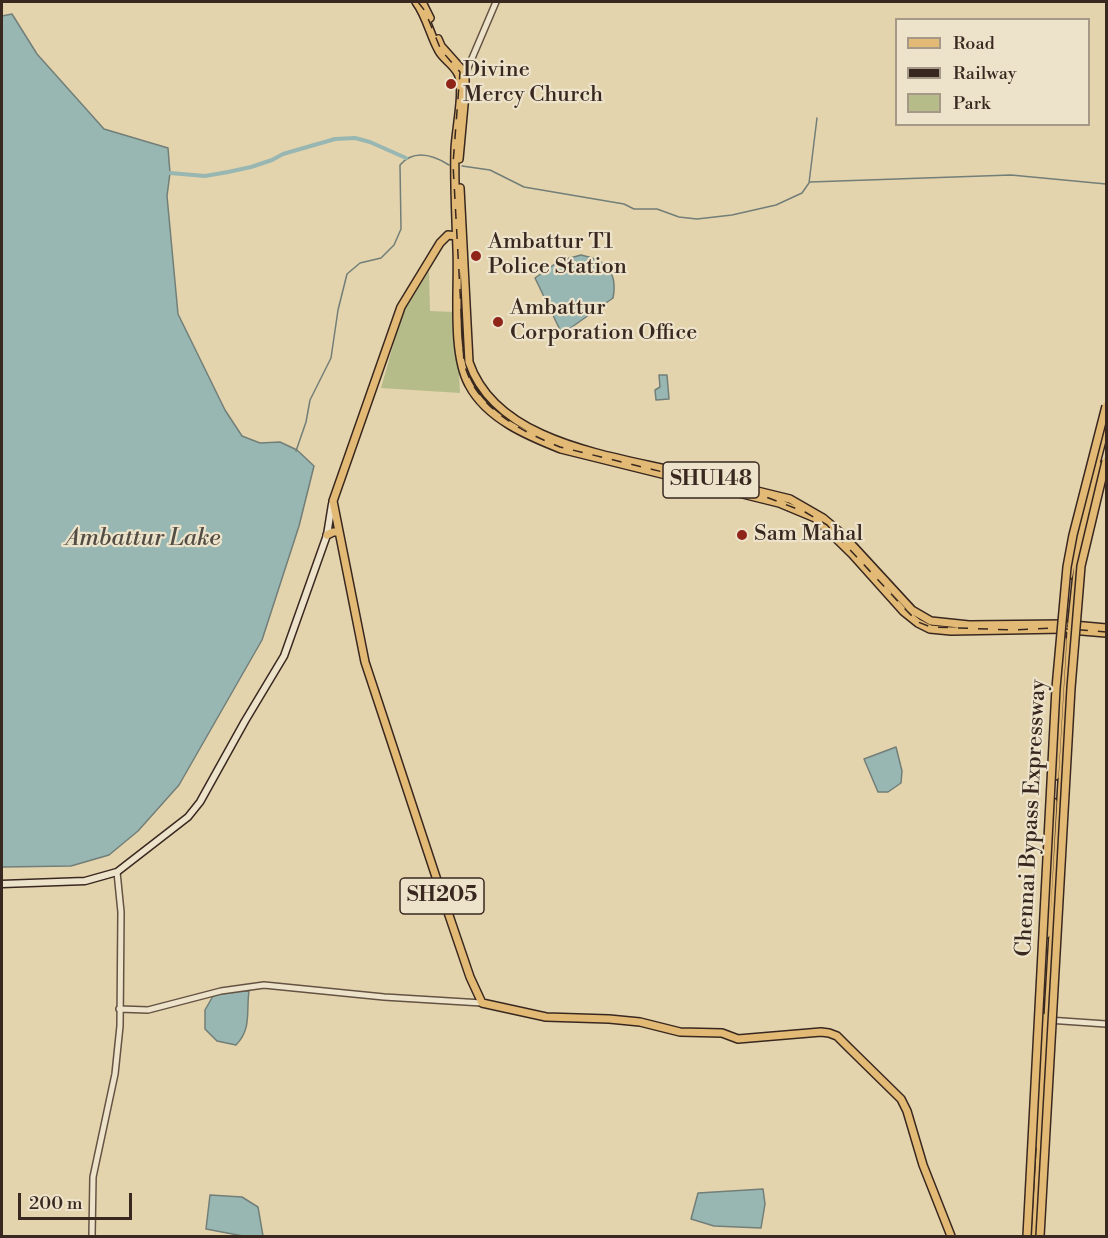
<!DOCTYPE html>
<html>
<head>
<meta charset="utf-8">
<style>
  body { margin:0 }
  #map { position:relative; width:1108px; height:1238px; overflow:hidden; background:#e4d4ad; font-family:"Libre Bodoni",serif }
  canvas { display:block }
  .frame { position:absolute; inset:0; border:3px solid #392820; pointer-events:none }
  .legend { position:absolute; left:895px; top:18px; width:195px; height:108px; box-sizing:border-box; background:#ede3ca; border:2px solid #a59886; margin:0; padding:8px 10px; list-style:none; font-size:18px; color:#392820 }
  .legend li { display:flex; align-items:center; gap:12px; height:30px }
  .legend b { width:30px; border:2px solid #a59886 }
  .scale { position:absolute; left:18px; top:1193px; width:114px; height:27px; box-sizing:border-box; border:3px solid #392820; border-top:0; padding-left:8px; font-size:18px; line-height:21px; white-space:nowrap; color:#392820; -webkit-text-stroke:4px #ede3ca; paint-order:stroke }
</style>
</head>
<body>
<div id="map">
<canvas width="1108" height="1238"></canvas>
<div class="frame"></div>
<ul class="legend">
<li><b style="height:8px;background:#e2ba76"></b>Road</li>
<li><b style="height:8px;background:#392820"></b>Railway</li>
<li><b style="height:16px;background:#b6bc89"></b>Park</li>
</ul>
<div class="scale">200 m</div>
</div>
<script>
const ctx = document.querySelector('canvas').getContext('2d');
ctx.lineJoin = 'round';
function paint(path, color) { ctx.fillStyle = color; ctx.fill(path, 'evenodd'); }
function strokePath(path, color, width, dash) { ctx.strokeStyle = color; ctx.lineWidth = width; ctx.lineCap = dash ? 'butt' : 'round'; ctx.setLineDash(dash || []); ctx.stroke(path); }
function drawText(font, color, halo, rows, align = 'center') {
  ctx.font = font + ' "Libre Bodoni",serif'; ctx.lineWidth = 4.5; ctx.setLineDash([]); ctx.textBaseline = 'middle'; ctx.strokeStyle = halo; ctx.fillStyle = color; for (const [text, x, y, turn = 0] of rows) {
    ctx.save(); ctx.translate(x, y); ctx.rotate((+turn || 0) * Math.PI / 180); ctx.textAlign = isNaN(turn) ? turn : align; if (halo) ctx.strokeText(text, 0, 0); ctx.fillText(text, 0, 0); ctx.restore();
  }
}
paint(new Path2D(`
  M 429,271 L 430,311 L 456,312 L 460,393 L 381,388 L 402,314 Z`), '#b6bc89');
const water = new Path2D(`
  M 12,14 L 37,54 L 104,129 L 168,148 L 170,173 L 167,196 L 178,314 L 225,410 L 242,436 L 260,443 L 280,442 L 297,450 L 314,466 L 299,526 L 262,640 L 179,785 L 138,831 L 109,855 L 71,866 L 2,867 L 2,16 Z
  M 581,255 C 606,260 618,272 613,298 L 562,334 L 535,278 L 559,261 Z
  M 659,375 L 667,375 L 669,399 L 656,400 L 655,390 L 660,387 Z
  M 896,747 L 902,771 L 901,783 L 888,792 L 878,792 L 864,759 Z
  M 249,991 C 246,1011 252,1029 236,1045 L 217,1041 L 205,1029 L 205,1010 L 213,996 L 226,992 Z
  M 763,1189 L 765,1204 L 761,1228 L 714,1226 L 691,1219 L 698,1193 Z
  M 210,1195 L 242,1197 L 258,1207 L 263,1236 L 243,1236 L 206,1229 Z`);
paint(water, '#98b7b2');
strokePath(water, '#727e78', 1.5);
strokePath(new Path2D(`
  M 462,166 L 490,170 L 524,187 L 624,204 L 634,209 L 657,209 L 679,217 L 697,219 L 732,215 L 776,205 L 802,193 L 809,183 L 817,118
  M 810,182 L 1011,175 L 1106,184
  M 296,451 L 306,422 L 310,400 L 331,358 L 338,310 L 347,274 L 360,263 L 381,258 L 394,245 L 401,229 L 400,165 C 414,149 433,155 449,165`), '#727e78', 1.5);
strokePath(new Path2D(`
  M 170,173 L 205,176 L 228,172 L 251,167 L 272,160 L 283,154 L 335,139 L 355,138 L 370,142 L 406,158`), '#98b7b2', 4);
const tertiary = new Path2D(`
  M 463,73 L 467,70 L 496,2
  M 119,1009 L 148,1010 L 221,991 L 264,985 L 384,997 L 482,1003
  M 1048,1020 L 1106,1024
  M 92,1236 L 93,1177 L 115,1074 L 120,1026 L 121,912 L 117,872`);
const secondary = new Path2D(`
  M 2,884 L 85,881 L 117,872 L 188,817 L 200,802 L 245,721 L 284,656 L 327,535 L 332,504`);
const primary = new Path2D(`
  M 457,236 L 448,235 L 440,243 L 401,307 L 333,501 L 365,662 L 437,880 L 470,977 L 482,1003 L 546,1017 L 609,1019 L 640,1022 L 680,1032 L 722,1033 L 738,1039 L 821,1032 L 829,1033 L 837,1036 L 849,1048 L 901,1099 L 907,1111 L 923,1165 L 951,1236
  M 327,535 L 333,532 L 339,532
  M 1069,575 L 1075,543 L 1106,425
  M 1073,625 L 1106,628
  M 1070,630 L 1106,633
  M 1055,776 L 1063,640
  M 1046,934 L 1053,802
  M 1035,1144 L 1042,1017
  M 1035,1236 L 1071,630 L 1080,545 L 1101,466`);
const trunk = new Path2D(`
  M 416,2 C 427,17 430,35 439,51 C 444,60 456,66 459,76 C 464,93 456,129 455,149 C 454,182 456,216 457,249 C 459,287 451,353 469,385 C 487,419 528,436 561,449 L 779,503 L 815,518 L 852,554 L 903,611 L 918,623 L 930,629 L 951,631 L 1064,629
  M 422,2 L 430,18
  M 438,39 L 441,46 L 465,73 L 465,94 L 459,159
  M 460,188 L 469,362 C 496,442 608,455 679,472 C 716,481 753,490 790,499 L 823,518 L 842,534 L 912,610 L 931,621 L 969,625 L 1064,624`);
strokePath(tertiary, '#645343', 8);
strokePath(secondary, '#392820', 9);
strokePath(primary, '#392820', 10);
strokePath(trunk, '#392820', 10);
strokePath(tertiary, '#ede3ca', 5);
strokePath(secondary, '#ede3ca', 6);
strokePath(primary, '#e2ba76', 7);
strokePath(trunk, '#e2ba76', 7);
strokePath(new Path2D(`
  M 418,2 L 425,11 L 441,50 L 460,72 L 453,164 L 464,363 C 475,407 520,431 560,447 L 766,497 L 805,512 L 827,525 L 906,610 L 918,622 L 931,627 L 1015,630 L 1055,628 L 1106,632`), '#392820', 1.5, [10, 10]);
const trunkBridge = new Path2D(`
  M 1027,1236 L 1056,688 L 1067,567 L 1073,535 L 1106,406
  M 1040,1236 L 1071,688 L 1081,566 L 1106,461`);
strokePath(trunkBridge, '#392820', 10, []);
strokePath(trunkBridge, '#e2ba76', 7);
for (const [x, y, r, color] of [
  [451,84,6,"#8f2418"],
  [476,256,6,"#8f2418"],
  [498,322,6,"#8f2418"],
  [742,535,6,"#8f2418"]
]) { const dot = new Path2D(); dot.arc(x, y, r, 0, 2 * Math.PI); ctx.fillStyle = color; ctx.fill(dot); strokePath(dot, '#ede3ca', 2); }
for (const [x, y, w] of [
  [711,480,96],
  [442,896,84]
]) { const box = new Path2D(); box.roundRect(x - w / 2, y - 18, w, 36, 4.5); ctx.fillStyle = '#ede3ca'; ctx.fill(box); strokePath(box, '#392820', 1.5); }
drawText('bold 21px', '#392820', null, [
  ["SHU148",711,480],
  ["SH205",442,896]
]);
drawText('22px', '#392820', '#ede3ca', [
  ["Divine",463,71],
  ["Mercy Church",463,96],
  ["Ambattur T1",488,243],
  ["Police Station",488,268],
  ["Ambattur",510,309],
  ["Corporation Office",510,334],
  ["Sam Mahal",754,535]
], 'left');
drawText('22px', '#392820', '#ede3ca', [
  ["Chennai Bypass Expressway",1032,818,-87]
]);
drawText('italic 24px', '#514c44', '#ede3ca', [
  ["Ambattur Lake",143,539]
]);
</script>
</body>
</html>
